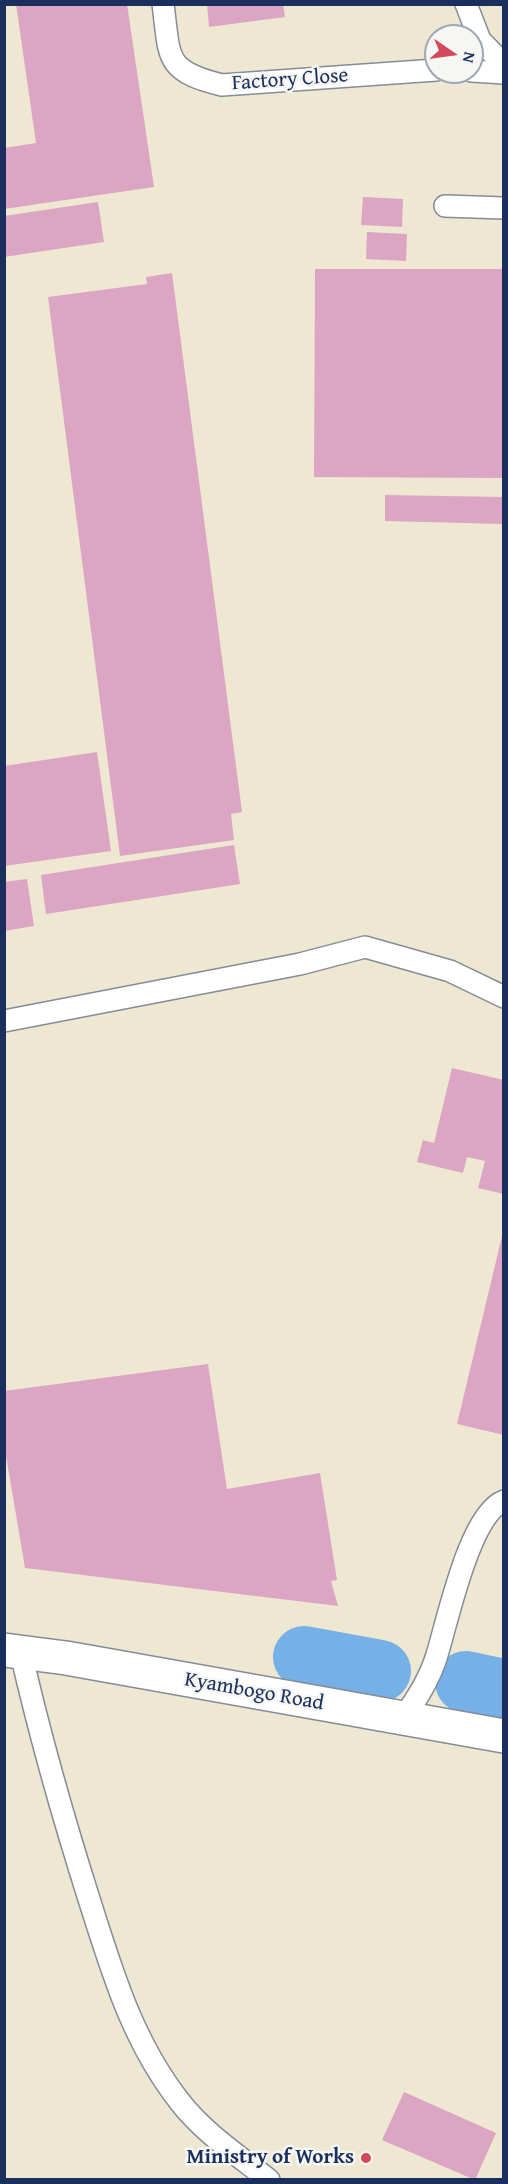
<!DOCTYPE html>
<html>
<head>
<meta charset="utf-8">
<style>
  body { margin:0 }
  #map { position:relative; width:508px; height:2184px; overflow:hidden; background:#eee8d2; font-family:"Gentium Book Plus",serif }
  canvas { display:block }
  .frame { position:absolute; inset:0; border:6px solid #1b2f5e; pointer-events:none }
  .north { position:absolute; left:424px; top:24px; width:60px; height:60px; box-sizing:border-box; background:#f6f6f2; border:2px solid #9ea6b7; border-radius:50%; rotate:103deg; font-size:16px; font-weight:700; line-height:24px; text-align:center; color:#1b2f5e }
  .north::after { content:''; display:block; margin:auto; width:21px; height:27px; background:#d1495b; clip-path:polygon(50% 0,100% 100%,50% 72%,0 100%) }
</style>
</head>
<body>
<div id="map">
<canvas width="508" height="2184"></canvas>
<div class="frame"></div>
<div class="north">N</div>
</div>
<script>
const ctx = document.querySelector('canvas').getContext('2d');
ctx.lineJoin = 'round';
function strokePath(path, color, width, dash) { ctx.strokeStyle = color; ctx.lineWidth = width; ctx.lineCap = dash ? 'butt' : 'round'; ctx.setLineDash(dash || []); ctx.stroke(path); }
function paint(path, color) { ctx.fillStyle = color; ctx.fill(path, 'evenodd'); }
function drawText(font, color, halo, rows, align = 'center') {
  ctx.font = font + ' "Gentium Book Plus",serif'; ctx.lineWidth = 5; ctx.setLineDash([]); ctx.textBaseline = 'middle'; ctx.strokeStyle = halo; ctx.fillStyle = color; for (const [text, x, y, turn = 0] of rows) {
    ctx.save(); ctx.translate(x, y); ctx.rotate((+turn || 0) * Math.PI / 180); ctx.textAlign = isNaN(turn) ? turn : align; if (halo) ctx.strokeText(text, 0, 0); ctx.fillText(text, 0, 0); ctx.restore();
  }
}
strokePath(new Path2D(`
  M 304,1657 L 380,1671
  M 466,1682 L 504,1690`), '#75b0e6', 62);
paint(new Path2D(`
  M 16,4 L 127,4 L 154,187 L 4,209 L 4,148 L 36,143 Z
  M 207,4 L 283,4 L 285,17 L 209,27 Z
  M 363,197 L 403,199 L 402,227 L 361,225 Z
  M 98,202 L 104,242 L 4,257 L 4,216 Z
  M 367,232 L 407,234 L 406,261 L 366,259 Z
  M 315,269 L 504,269 L 504,478 L 314,477 Z
  M 172,273 L 242,812 L 231,814 L 234,840 L 120,856 L 48,297 L 147,284 L 146,277 Z
  M 385,495 L 504,497 L 504,524 L 385,521 Z
  M 97,752 L 111,851 L 4,866 L 4,766 Z
  M 234,845 L 240,884 L 46,914 L 41,875 Z
  M 27,879 L 34,926 L 4,931 L 4,882 Z
  M 452,1068 L 504,1080 L 504,1194 L 478,1188 L 485,1161 L 467,1157 L 463,1173 L 417,1162 L 423,1140 L 434,1143 Z
  M 503,1232 L 504,1232 L 504,1435 L 457,1424 Z
  M 208,1364 L 227,1489 L 320,1473 L 337,1580 L 331,1581 L 338,1606 L 25,1568 L 4,1444 L 4,1391 Z
  M 404,2092 L 496,2133 L 475,2180 L 382,2140 Z`), '#dca5c4');
const service = new Path2D(`
  M 163,4 C 170,58 164,71 222,85 L 436,70
  M 466,4 L 480,40 L 504,65
  M 472,71 L 504,73
  M 445,206 L 504,208
  M 4,1021 L 300,964 L 365,947 L 450,971 L 504,997
  M 21,1653 C 40,1736 63,1817 89,1899 C 112,1971 132,2041 180,2102 C 203,2132 239,2156 269,2180
  M 403,1718 C 417,1699 429,1680 436,1658 C 447,1624 469,1514 504,1501`);
const tertiary = new Path2D(`
  M 4,1650 L 66,1658 L 504,1736`);
strokePath(service, '#848c98', 24);
strokePath(tertiary, '#848c98', 36);
strokePath(service, '#fff', 21);
strokePath(tertiary, '#fff', 33);
for (const [x, y, r, color] of [
  [366,2158,6,"#d1495b"]
]) { const dot = new Path2D(); dot.arc(x, y, r, 0, 2 * Math.PI); ctx.fillStyle = color; ctx.fill(dot); strokePath(dot, '#f6f6f2', 2); }
drawText('21px', '#1b2f5e', '#f6f6f2', [
  ["Factory Close",290,80,-4],
  ["Kyambogo Road",254,1692,10]
]);
drawText('bold 21px', '#1b2f5e', '#f6f6f2', [
  ["Ministry of Works",354,2158]
], 'right');
</script>
</body>
</html>
